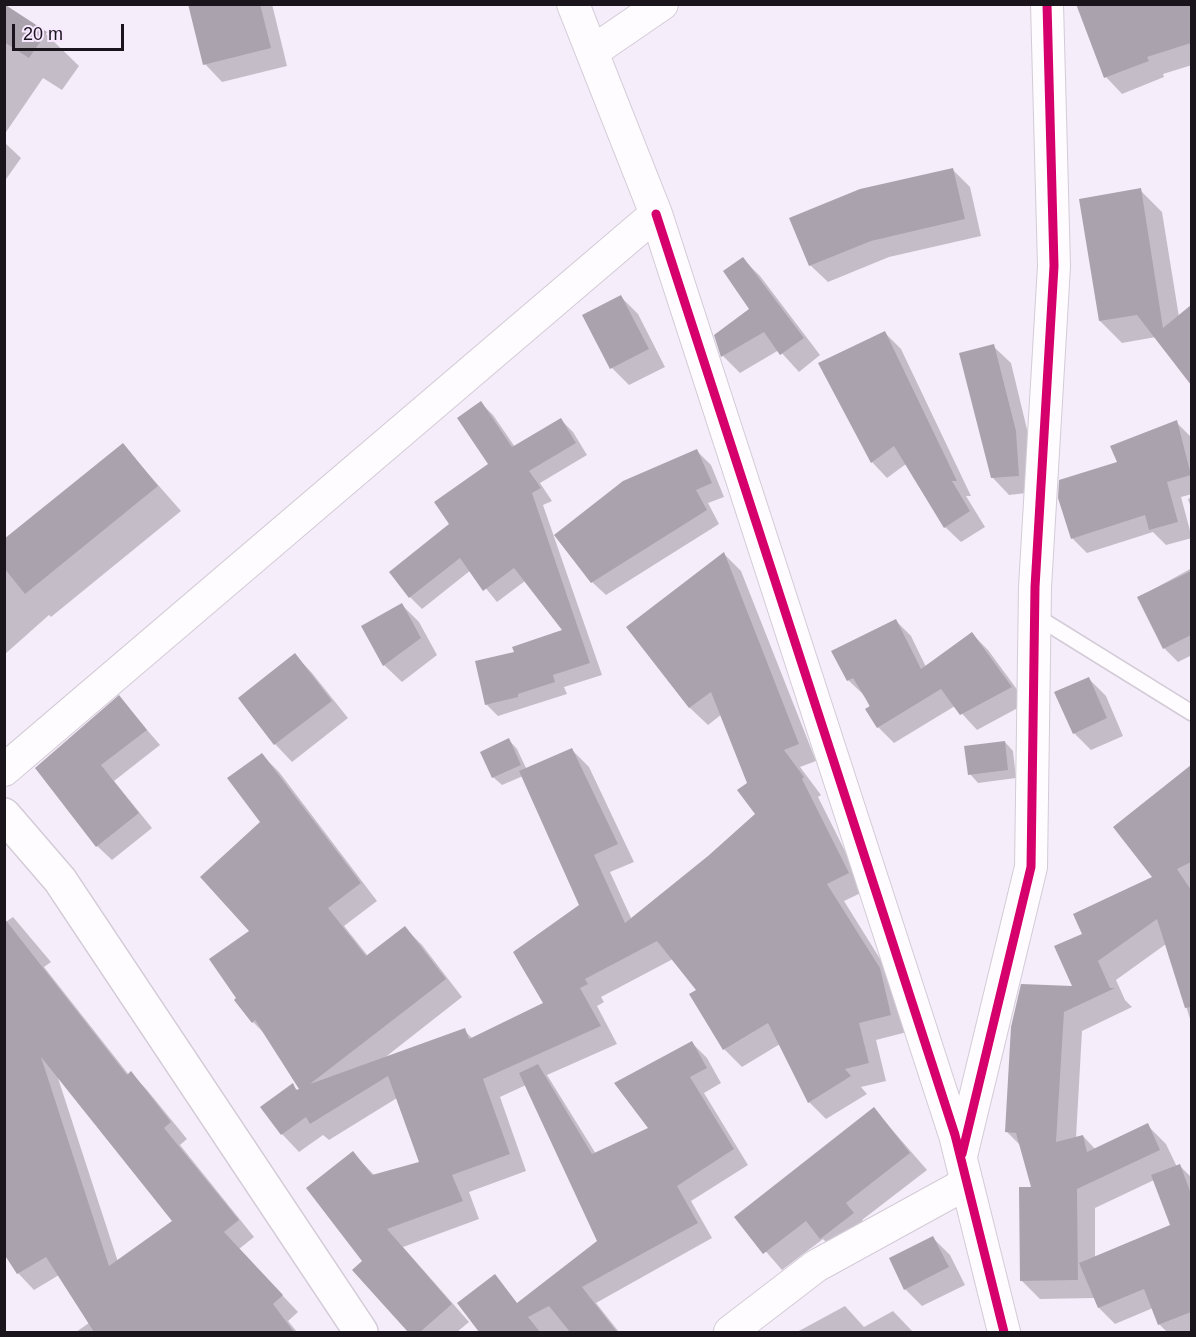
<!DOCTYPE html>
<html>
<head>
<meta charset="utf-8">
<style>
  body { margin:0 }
  #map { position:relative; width:1196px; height:1337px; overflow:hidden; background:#f6edfa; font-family:Arial,sans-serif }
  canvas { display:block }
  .frame { position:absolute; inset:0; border:6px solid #1a141d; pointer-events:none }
  .scale { position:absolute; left:12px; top:24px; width:112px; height:27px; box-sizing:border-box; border:3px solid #1a141d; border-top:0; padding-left:8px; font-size:18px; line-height:21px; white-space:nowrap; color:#1a141d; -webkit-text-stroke:4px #f7e8ff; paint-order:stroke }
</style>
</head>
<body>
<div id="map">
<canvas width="1196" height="1337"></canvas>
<div class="frame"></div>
<div class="scale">20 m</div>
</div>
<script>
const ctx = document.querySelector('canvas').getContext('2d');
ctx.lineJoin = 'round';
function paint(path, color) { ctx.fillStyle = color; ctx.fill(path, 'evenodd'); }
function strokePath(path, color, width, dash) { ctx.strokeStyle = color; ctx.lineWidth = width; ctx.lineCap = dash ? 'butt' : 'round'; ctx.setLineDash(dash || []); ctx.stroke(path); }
paint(new Path2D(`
  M 190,4 L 272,4 L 287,66 L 222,82 L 205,64 Z
  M 1153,4 L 1192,4 L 1192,65 L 1163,74 L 1164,77 L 1122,94 L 1106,77 Z
  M 4,6 L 46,34 L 79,66 L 62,90 L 43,78 L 4,135 Z
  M 4,142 L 21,158 L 4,182 Z
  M 953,170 L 970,187 L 981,236 L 889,257 L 828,282 L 810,265 Z
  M 1140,190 L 1162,212 L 1179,317 L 1192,307 L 1192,383 L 1156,337 L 1122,343 L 1100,321 Z
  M 743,259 L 760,276 L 820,355 L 799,372 L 779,350 L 740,373 L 723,356 L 751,310 Z
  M 621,297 L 638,314 L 665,367 L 629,385 L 612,368 Z
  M 885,333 L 901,349 L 971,496 L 966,496 L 985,527 L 961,542 L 945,527 L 906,464 L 887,478 L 872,462 Z
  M 993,346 L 1011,363 L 1032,450 L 1035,492 L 1009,495 L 992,477 Z
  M 481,403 L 493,415 L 515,447 L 561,420 L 573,432 L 587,455 L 540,483 L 552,501 L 543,505 L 602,675 L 564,687 L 567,694 L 498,716 L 486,704 L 515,653 L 564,631 L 525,581 L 497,602 L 471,570 L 422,609 L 410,597 L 451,524 L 490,464 Z
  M 1176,422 L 1191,437 L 1192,494 L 1181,497 L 1192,538 L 1166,545 L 1153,532 L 1087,553 L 1072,538 L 1119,463 Z
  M 123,445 L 181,511 L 51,617 L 49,615 L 4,655 L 4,541 Z
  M 697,451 L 711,465 L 724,497 L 708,503 L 719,524 L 606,595 L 592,582 Z
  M 1192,497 L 1192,511 L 1188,499 Z
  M 724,554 L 741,571 L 816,761 L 800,767 L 821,795 L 818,797 L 865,891 L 844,901 L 897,986 L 907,1032 L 876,1040 L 886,1081 L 861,1087 L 867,1094 L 826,1119 L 809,1102 L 780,1044 L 742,1067 L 724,1049 L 691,995 L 698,990 L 673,959 L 601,997 L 604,1002 L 597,1006 L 617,1044 L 547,1075 L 596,1154 L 650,1128 L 692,1043 L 707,1058 L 721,1083 L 704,1093 L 748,1165 L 691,1201 L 712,1238 L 596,1303 L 619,1332 L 503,1332 L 599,1241 L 526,1085 L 500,1097 L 526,1171 L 469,1192 L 479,1219 L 403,1247 L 469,1322 L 457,1332 L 410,1332 L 354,1270 L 365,1261 L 353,1153 L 375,1176 L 421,1163 L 397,1098 L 329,1140 L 323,1135 L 299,1152 L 282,1134 L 293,1085 L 298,1091 L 301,1089 L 267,1036 L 253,1022 L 251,931 L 262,822 L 262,755 L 279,772 L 377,901 L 344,926 L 368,956 L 405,928 L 422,945 L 462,997 L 383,1059 L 464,1030 L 473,1039 L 545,1004 L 580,906 L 523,776 L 502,785 L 493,777 L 509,740 L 517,749 L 527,770 L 572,750 L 589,767 L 634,862 L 610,872 L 632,920 L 709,857 L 757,814 L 749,783 L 722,714 L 708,725 L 690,708 L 628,628 Z
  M 1192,568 L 1192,655 L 1178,662 L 1164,648 L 1139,597 Z
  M 402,605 L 419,622 L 437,655 L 402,682 L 384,665 L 363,627 Z
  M 895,620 L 911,636 L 926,667 L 972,634 L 988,650 L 1027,703 L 977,730 L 955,706 L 894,743 L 878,727 L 865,696 L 848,680 Z
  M 295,655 L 312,673 L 348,718 L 292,762 L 275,744 L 240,698 Z
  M 1089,679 L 1106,696 L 1123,736 L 1091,750 L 1074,733 Z
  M 119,697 L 160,745 L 114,781 L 152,828 L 112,860 L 97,846 L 37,768 Z
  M 1005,742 L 1013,751 L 1016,778 L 978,783 L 970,774 Z
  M 1180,776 L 1192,787 L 1192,1025 L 1166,944 L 1116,980 L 1125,1000 L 1132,1007 L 1082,1031 L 1076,1138 L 1083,1136 L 1096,1150 L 1147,1125 L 1166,1144 L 1177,1167 L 1180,1166 L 1192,1178 L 1192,1332 L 1167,1332 L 1159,1324 L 1153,1308 L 1115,1324 L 1099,1308 L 1095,1298 L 1040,1299 L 1021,1280 L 1033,1189 L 1021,1146 L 1007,1132 L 1075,988 L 1084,934 L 1154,878 ZM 1154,1180 L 1172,1226 L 1095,1258 L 1095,1208 Z
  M 13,917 L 51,962 L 44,967 L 129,1075 L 131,1073 L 147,1090 L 187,1139 L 180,1145 L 254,1237 L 239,1249 L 298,1312 L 288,1321 L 297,1332 L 76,1332 L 89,1323 L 59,1275 L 34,1290 L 18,1273 L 4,923 ZM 57,1075 L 174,1222 L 118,1262 Z
  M 874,1109 L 927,1170 L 862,1220 L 870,1231 L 839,1255 L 823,1239 L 782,1270 L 736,1217 Z
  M 933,1238 L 950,1255 L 965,1285 L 922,1306 L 905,1289 Z
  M 845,1306 L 864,1327 L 893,1311 L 913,1332 L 797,1332 Z`), '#0003');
paint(new Path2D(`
  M 4,4 L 47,32 L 29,58 L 4,42 Z
  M 188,4 L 260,4 L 271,48 L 203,65 Z
  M 1076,4 L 1191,4 L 1191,43 L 1147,57 L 1149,61 L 1104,78 Z
  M 953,168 L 965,219 L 871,241 L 809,266 L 789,218 L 860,189 Z
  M 1141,188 L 1163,328 L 1191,305 L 1191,385 L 1137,315 L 1099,321 L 1079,199 Z
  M 743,257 L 804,338 L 780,355 L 764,332 L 721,357 L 714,335 L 749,309 L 723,271 Z
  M 621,295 L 649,349 L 610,369 L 582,315 Z
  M 885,331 L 957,481 L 952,481 L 970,511 L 944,528 L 894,446 L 871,463 L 818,363 Z
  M 994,344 L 1016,431 L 1019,476 L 991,478 L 959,353 Z
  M 481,401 L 512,447 L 561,418 L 576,443 L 529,471 L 541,488 L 532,493 L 590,663 L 553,675 L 555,682 L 518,694 L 518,697 L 485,705 L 475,661 L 514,652 L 512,647 L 562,630 L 514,568 L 483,591 L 460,558 L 409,598 L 389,572 L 449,524 L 434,502 L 488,464 L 457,418 Z
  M 1177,420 L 1191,475 L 1167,482 L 1178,522 L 1149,530 L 1145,515 L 1071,539 L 1058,498 L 1059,480 L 1117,462 L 1110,446 Z
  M 123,443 L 158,486 L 25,594 L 4,568 L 4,539 Z
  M 697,449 L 712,483 L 696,490 L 707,510 L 591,583 L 554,535 L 623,481 Z
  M 724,552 L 799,744 L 784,750 L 804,777 L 802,779 L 849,873 L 827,884 L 880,968 L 891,1015 L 859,1023 L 869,1063 L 845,1069 L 851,1076 L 808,1103 L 768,1023 L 723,1050 L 689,994 L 696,990 L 657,941 L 585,979 L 588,984 L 580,988 L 601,1026 L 483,1079 L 510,1154 L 452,1175 L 463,1201 L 387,1229 L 452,1304 L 420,1332 L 408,1332 L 352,1270 L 362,1261 L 306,1188 L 353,1151 L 372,1175 L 419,1162 L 388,1076 L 310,1124 L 306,1117 L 281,1135 L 260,1107 L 293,1083 L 296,1090 L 299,1089 L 255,1020 L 252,1023 L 234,1000 L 236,998 L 209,959 L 249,931 L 200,877 L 260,822 L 227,778 L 262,753 L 361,883 L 328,908 L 366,956 L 405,926 L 446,979 L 310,1084 L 465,1028 L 469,1039 L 543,1003 L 513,952 L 579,905 L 519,771 L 572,748 L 618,844 L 594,855 L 625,923 L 708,856 L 755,814 L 737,790 L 747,783 L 711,692 L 689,708 L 626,627 Z
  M 1191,571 L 1191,635 L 1163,649 L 1137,597 Z
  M 402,603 L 421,638 L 383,666 L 361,626 Z
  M 896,619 L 921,669 L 972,632 L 1012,687 L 960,715 L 941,689 L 877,728 L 865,709 L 870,706 L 853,678 L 847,681 L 831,651 Z
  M 295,653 L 332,701 L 274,745 L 238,698 Z
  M 1089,677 L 1107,718 L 1073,734 L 1054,692 Z
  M 119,695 L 147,730 L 101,765 L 139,813 L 96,847 L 35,768 Z
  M 509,738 L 521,765 L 492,778 L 480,752 Z
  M 1005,741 L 1008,770 L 968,775 L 964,746 Z
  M 1191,765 L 1191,862 L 1177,869 L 1191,890 L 1191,1007 L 1185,1008 L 1157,919 L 1098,961 L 1110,988 L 1115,988 L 1064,1012 L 1056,1142 L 1083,1135 L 1087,1152 L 1148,1123 L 1160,1150 L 1077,1189 L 1078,1280 L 1020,1281 L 1019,1187 L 1031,1187 L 1016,1133 L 1005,1132 L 1011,1027 L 1021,984 L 1072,986 L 1054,946 L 1082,934 L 1073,914 L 1152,877 L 1113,827 Z
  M 4,918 L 127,1075 L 131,1071 L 171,1122 L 164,1128 L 239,1220 L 224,1232 L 283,1295 L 273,1304 L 294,1332 L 94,1332 L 46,1257 L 17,1274 L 4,1254 ZM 41,1057 L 172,1221 L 109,1266 Z
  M 692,1041 L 707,1068 L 690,1077 L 734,1149 L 677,1186 L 698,1223 L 582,1287 L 617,1332 L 570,1332 L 549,1306 L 528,1317 L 540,1332 L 479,1332 L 457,1303 L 495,1274 L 517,1303 L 597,1241 L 519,1073 L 538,1064 L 592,1154 L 648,1128 L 614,1083 Z
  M 874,1107 L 910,1153 L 846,1203 L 854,1213 L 820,1239 L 806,1221 L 763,1254 L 734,1217 Z
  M 1180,1164 L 1191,1194 L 1191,1312 L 1158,1325 L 1144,1289 L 1098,1308 L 1079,1263 L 1170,1225 L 1151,1175 Z
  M 933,1236 L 949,1267 L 904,1290 L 889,1258 Z`), '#aaa2ad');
const lane = new Path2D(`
  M 1034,615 L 1192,713`);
const street = new Path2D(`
  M 592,52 L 662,4
  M 656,214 L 955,1135 L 1004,1332
  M 4,770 L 656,214 L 573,4
  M 961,1156 L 1031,867 L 1035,587 L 1054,266 L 1047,4
  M 730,1332 L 816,1266 L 967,1183`);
const secondary = new Path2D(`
  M 4,815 L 60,880 L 361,1332`);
strokePath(lane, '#d3cbd7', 18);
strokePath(street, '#d3cbd7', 34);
strokePath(secondary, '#d3cbd7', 36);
strokePath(lane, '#fefcfe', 15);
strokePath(street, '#fefcfe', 32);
strokePath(secondary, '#fefcfe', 33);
strokePath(new Path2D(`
  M 656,214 L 955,1135 L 1004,1332
  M 962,1154 L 1031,867 L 1035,587 L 1054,266 L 1047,4`), '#d6006c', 9);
</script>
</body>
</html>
